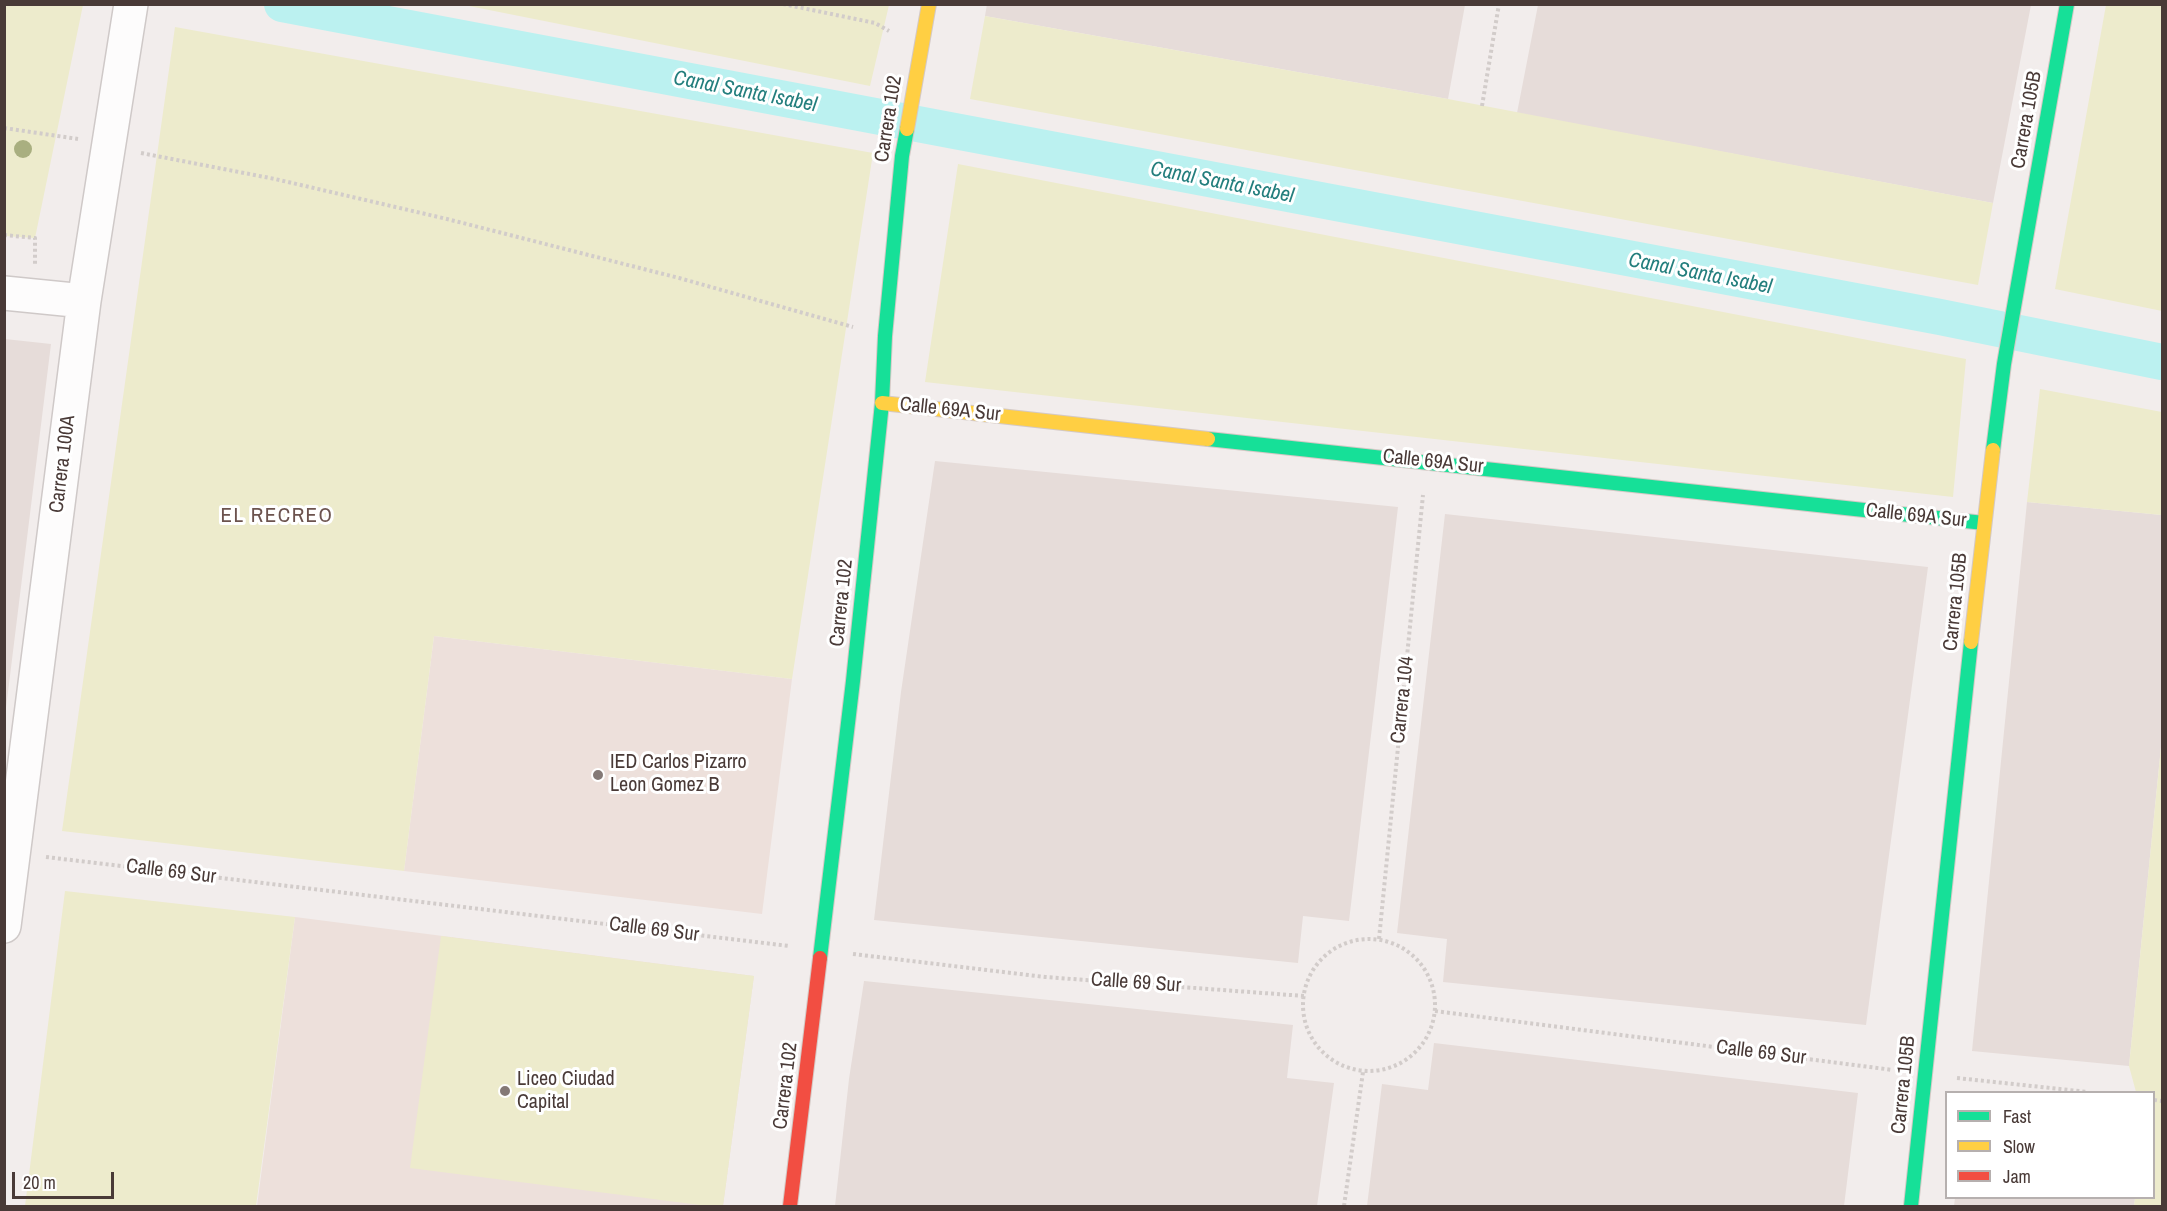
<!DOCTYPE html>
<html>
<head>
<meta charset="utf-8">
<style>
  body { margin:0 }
  #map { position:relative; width:2167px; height:1211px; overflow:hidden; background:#f2edec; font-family:"Archivo Narrow",sans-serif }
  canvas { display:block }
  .frame { position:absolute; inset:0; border:6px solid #493a37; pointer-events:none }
  .legend { position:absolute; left:1945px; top:1091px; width:210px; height:108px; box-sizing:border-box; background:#fff; border:2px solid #b6b0af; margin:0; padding:8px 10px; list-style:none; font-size:18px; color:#493a37 }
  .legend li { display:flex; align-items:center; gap:12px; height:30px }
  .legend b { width:30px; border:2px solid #b6b0af }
  .scale { position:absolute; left:12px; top:1172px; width:102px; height:27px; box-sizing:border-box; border:3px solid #493a37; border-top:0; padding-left:8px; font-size:18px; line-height:21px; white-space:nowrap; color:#493a37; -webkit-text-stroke:4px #fff; paint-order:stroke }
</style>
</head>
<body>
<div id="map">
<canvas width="2167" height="1211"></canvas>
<div class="frame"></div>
<ul class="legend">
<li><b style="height:8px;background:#16e098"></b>Fast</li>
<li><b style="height:8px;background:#ffcf43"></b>Slow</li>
<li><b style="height:8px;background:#f24e42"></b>Jam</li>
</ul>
<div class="scale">20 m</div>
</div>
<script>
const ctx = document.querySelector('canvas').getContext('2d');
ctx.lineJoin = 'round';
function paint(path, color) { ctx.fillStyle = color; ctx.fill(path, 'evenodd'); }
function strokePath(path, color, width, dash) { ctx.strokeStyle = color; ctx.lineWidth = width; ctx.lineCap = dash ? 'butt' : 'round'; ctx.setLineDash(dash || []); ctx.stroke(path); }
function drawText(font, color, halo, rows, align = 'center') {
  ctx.font = font + ' "Archivo Narrow",sans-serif'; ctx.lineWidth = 6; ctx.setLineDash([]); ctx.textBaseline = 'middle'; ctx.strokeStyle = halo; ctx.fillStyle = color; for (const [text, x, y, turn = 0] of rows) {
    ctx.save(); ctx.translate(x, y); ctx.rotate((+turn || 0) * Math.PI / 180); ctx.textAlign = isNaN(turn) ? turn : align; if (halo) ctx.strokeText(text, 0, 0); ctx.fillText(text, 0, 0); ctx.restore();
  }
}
paint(new Path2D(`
  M 987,4 L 1465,5 L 1448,99 L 985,16 Z
  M 1538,5 L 2031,5 L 1993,203 L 1517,113 Z
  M 5,339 L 51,344 L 5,716 L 4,339 Z
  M 935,461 L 1398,507 L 1349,921 L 1303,916 L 1298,963 L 874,920 L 901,692 Z
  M 2027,502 L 2162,515 L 2162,737 L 2129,1066 L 1972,1051 Z
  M 1445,514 L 1928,567 L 1866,1025 L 1443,982 L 1447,939 L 1397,933 Z
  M 864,981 L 1293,1025 L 1287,1078 L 1334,1083 L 1317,1206 L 835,1206 L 849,1079 Z
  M 1434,1043 L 1858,1093 L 1844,1206 L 1367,1206 L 1382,1084 L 1428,1090 Z
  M 1955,1198 L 2135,1198 L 2134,1206 L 1954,1206 Z`), '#e6dcd9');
paint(new Path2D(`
  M 434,636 L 792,679 L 762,914 L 404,871 Z
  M 295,917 L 754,976 L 723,1206 L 257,1206 Z`), '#ede0db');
paint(new Path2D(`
  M 4,5 L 83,5 L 35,238 L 5,236 Z
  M 464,5 L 889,5 L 870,86 Z
  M 2106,5 L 2162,5 L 2162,311 L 2055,289 Z
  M 985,16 L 1448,99 L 1993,203 L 1978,285 L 970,99 Z
  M 175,27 L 873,153 L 792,679 L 434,636 L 404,871 L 62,831 Z
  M 958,164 L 1966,359 L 1953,497 L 925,382 Z
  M 2040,389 L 2162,412 L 2162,515 L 2027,502 Z
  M 2162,737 L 2162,1206 L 2134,1206 L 2135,1198 L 2154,1198 L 2154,1092 L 2136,1092 L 2129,1066 Z
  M 65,891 L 295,917 L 256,1206 L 25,1206 Z
  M 441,936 L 754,976 L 723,1206 L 708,1206 L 410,1168 Z`), '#edebcc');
strokePath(new Path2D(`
  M 282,4 L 1940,317 L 2162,362`), '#bbf1f0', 36);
const street = new Path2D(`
  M 4,293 L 84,301
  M 4,926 L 84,301 L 131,4`);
const fast = new Path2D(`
  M 1208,439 L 1984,523
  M 1993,450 L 2004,364 L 2067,4
  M 820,958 L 853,681 L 882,403 L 885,336 L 902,156 L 907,129
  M 1911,1206 L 1971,642`);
const slow = new Path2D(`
  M 907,129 L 929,4
  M 882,403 L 1208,439
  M 1971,642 L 1993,450`);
const jam = new Path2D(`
  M 790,1206 L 820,958`);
strokePath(street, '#cfc9c8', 36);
strokePath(fast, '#d4c9c5', 16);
strokePath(slow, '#d4c9c5', 16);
strokePath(jam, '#d4c9c5', 16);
strokePath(new Path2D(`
  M 783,4 L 875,23 L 889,31
  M 1482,106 L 1499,4
  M 4,128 L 78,139
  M 141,153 L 275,179 L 447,219 L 679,278 L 853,327
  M 4,235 L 35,238 L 35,264
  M 46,857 L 789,946
  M 1379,939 L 1423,495
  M1303 1005a66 66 0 1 1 132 0a66 66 0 1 1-132 0Z
  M 853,954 L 1045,977 L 1304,996
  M 1435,1011 L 1893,1070
  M 1957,1078 L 2088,1092
  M 2154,1100 L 2162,1101
  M 1344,1206 L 1363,1072`), '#d2ccca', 4, [3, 3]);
strokePath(street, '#fdfcfc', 33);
strokePath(fast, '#16e098', 14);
strokePath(slow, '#ffcf43', 14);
strokePath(jam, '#f24e42', 14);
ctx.fillStyle = '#a9af80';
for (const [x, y] of [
  [23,149]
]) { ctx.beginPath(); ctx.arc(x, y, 9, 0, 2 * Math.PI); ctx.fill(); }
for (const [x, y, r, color] of [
  [598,775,6,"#847976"],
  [505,1091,6,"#847976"]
]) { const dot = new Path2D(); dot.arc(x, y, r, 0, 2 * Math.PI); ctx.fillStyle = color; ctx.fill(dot); strokePath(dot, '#fff', 2); }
drawText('20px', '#493a37', '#fff', [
  ["Carrera 102",889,119,-81],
  ["Carrera 105B",2027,120,-80],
  ["Calle 69A Sur",950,410,6],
  ["Calle 69A Sur",1433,462,6],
  ["Carrera 100A",63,464,-83],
  ["Calle 69A Sur",1916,516,6],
  ["Carrera 105B",1956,602,-84],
  ["Carrera 102",842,603,-84],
  ["Carrera 104",1403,700,-84],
  ["Calle 69 Sur",171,872,7],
  ["Calle 69 Sur",654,930,7],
  ["Calle 69 Sur",1136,983,4],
  ["Calle 69 Sur",1761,1053,7],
  ["Carrera 105B",1904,1085,-84],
  ["Carrera 102",786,1086,-83]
]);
drawText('20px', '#493a37', '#fff', [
  ["IED Carlos Pizarro",610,763],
  ["Leon Gomez B",610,786],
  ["Liceo Ciudad",517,1080],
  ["Capital",517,1103]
], 'left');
drawText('italic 21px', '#237e7d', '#fff', [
  ["Canal Santa Isabel",745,92,11],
  ["Canal Santa Isabel",1222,183,11],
  ["Canal Santa Isabel",1700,274,11]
]);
ctx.letterSpacing = '1.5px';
drawText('21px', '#6c534e', '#fff', [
  ["EL RECREO",277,516]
]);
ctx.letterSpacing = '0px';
</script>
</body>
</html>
